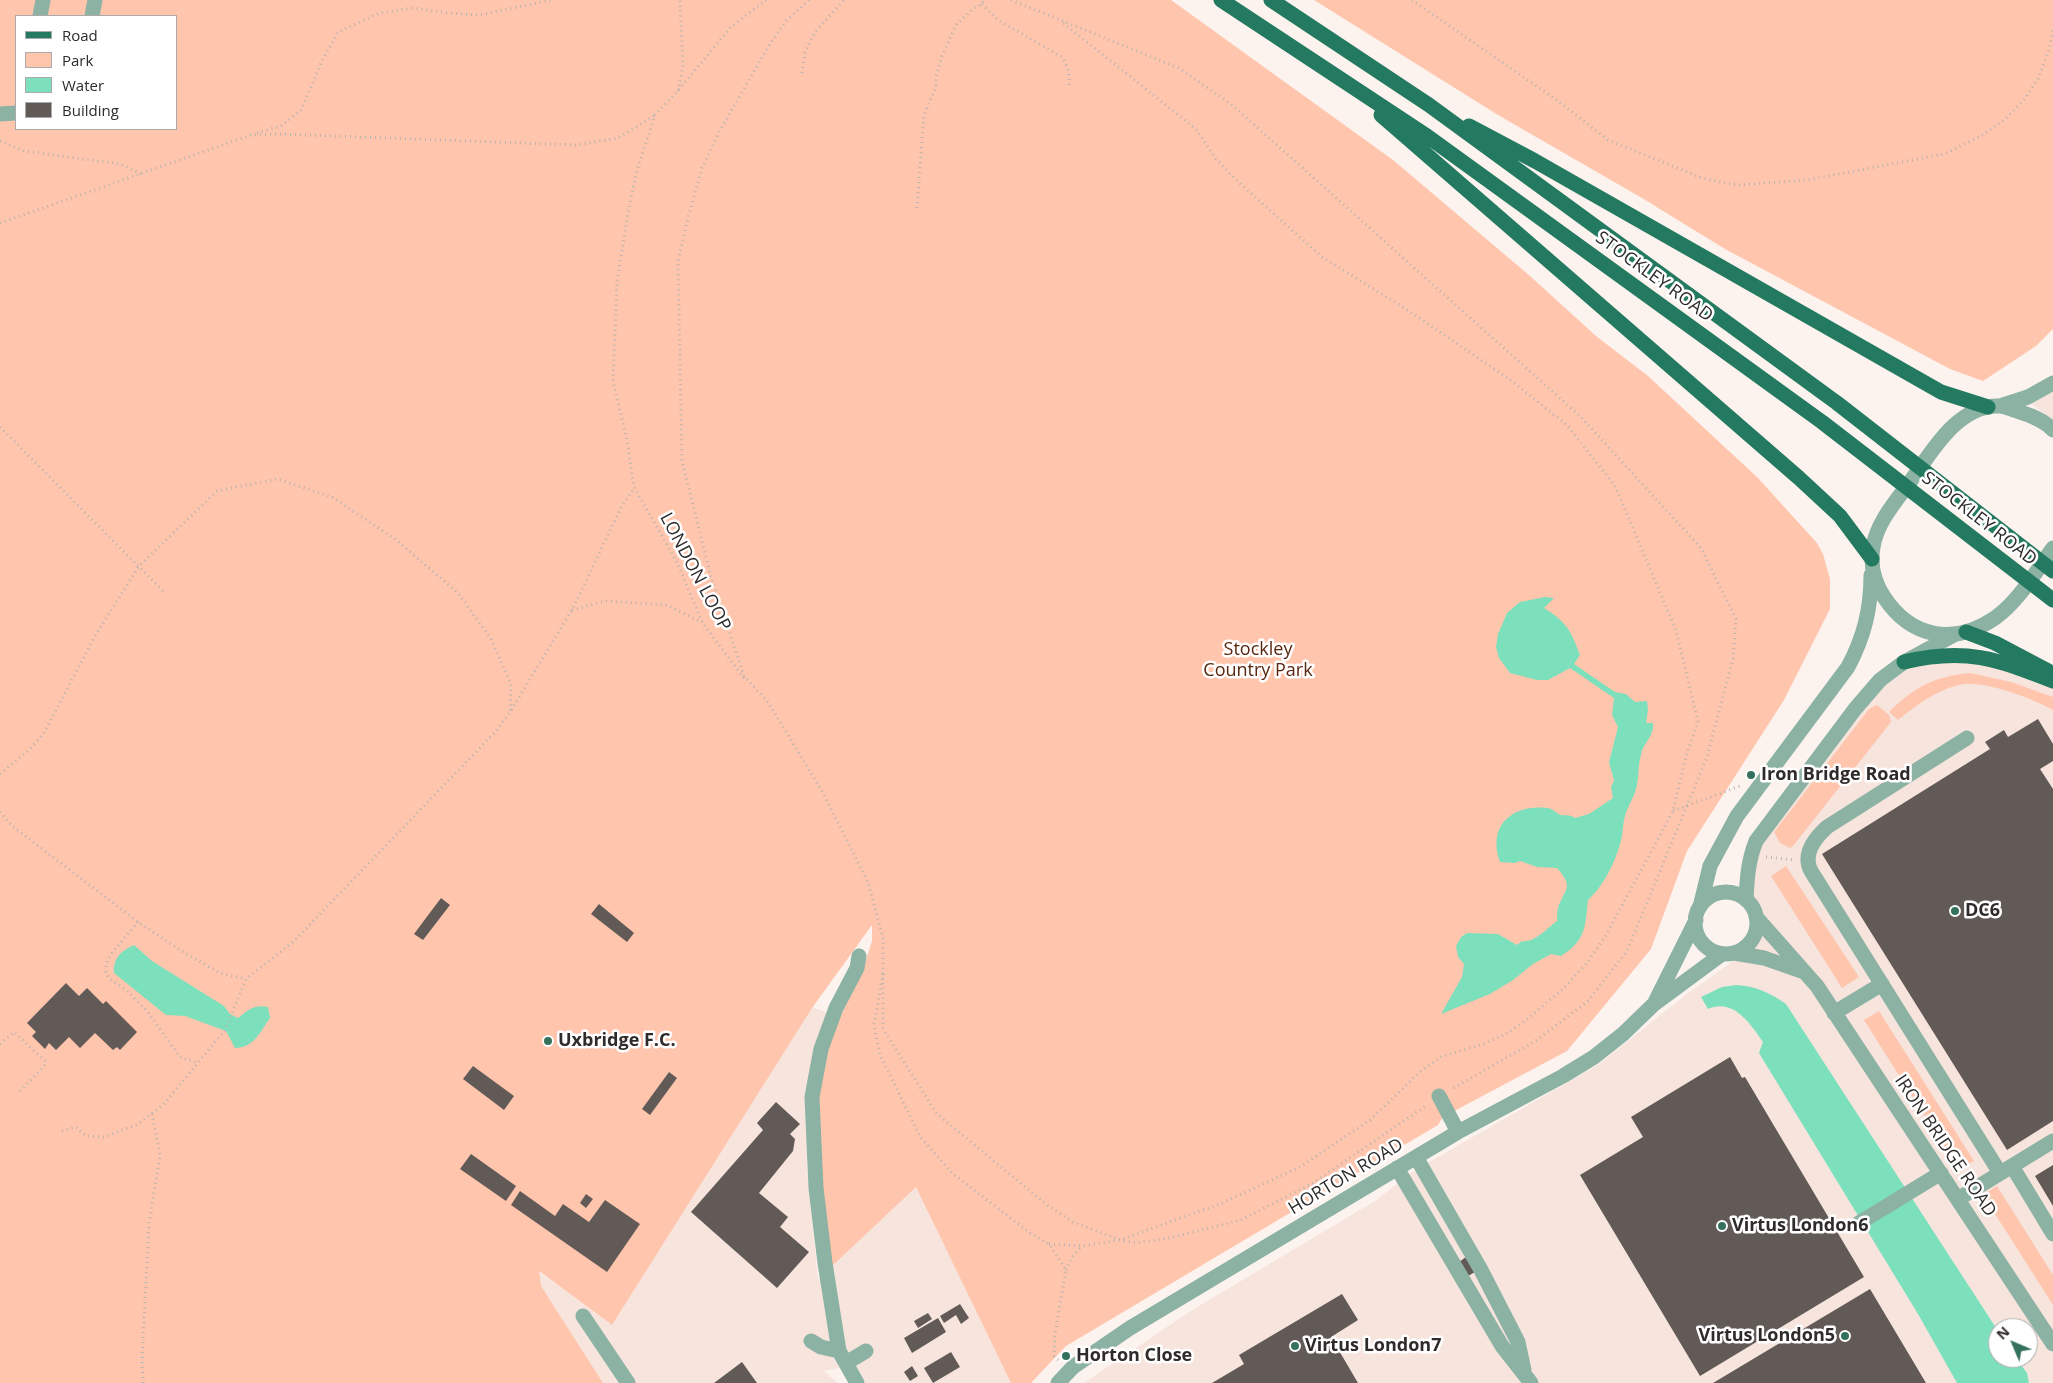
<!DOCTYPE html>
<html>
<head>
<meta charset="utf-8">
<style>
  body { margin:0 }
  #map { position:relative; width:2053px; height:1383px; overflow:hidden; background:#fcf3ef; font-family:"Open Sans",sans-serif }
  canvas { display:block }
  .legend { position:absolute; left:15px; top:15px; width:162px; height:115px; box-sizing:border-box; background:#fff; border:1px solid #abaaaa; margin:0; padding:6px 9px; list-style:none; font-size:15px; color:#2e2b2a }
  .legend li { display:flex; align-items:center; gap:10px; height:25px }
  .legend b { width:25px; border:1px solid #abaaaa }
  .north { position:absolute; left:1988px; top:1318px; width:50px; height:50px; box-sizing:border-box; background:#fff; border:1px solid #abaaaa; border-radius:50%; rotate:315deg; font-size:14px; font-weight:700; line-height:20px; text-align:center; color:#2e2b2a }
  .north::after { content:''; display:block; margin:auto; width:18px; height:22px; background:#35725d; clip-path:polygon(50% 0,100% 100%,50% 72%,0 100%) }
</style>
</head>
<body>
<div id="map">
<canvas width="2053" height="1383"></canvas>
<ul class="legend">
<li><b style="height:6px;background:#247a60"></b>Road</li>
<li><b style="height:14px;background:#ffc5ad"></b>Park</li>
<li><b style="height:14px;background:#7de0bd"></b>Water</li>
<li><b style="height:14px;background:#625a57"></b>Building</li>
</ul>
<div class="north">N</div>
</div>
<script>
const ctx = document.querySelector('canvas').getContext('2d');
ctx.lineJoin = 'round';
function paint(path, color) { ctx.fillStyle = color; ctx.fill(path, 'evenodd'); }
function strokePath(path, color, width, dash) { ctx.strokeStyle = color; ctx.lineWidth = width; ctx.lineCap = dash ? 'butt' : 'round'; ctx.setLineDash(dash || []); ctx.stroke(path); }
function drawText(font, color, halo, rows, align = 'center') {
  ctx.font = font + ' "Open Sans",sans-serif'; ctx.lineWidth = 5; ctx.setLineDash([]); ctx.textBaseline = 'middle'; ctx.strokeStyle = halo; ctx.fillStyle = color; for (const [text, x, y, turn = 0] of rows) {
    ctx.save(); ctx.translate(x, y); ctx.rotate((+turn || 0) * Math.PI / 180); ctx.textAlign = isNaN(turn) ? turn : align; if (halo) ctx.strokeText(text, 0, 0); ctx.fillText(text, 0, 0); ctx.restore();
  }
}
paint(new Path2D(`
  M 2053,382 L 2053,421 L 2023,397 Z
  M 1936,659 L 1989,662 L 2053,686 L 2053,1383 L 1084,1383 L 1189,1312 L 1375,1201 L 1412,1172 L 1598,1065 L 1683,997 L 1753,947 L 1761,926 L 1750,898 L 1755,852 L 1875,690 L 1904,668 ZM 1998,1328 L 2028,1328 L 2028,1358 L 1998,1358 Z
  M 812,1007 L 828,1013 L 817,1053 L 807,1168 L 818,1279 L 916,1186 L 1011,1383 L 865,1383 L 856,1364 L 824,1371 L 838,1383 L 603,1383 L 524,1261 L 612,1325 Z`), '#f6e4dd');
paint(new Path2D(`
  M 0,0 L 1171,0 L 1393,160 L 1530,276 L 1596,336 L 1648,376 L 1757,477 L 1817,543 L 1823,554 L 1830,579 L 1830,609 L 1784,700 L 1687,851 L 1651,949 L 1567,1051 L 1443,1117 L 1438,1125 L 1066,1346 L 1031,1383 L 1011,1383 L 916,1187 L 831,1267 L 821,1187 L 815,1097 L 826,1049 L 867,957 L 872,941 L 872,925 L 812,1008 L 612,1325 L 539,1271 L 541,1286 L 603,1383 L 0,1383 ZM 16,16 L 176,16 L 176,129 L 16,129 Z
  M 1314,0 L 2053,0 L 2053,329 L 2036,346 L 1983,381 L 1950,369 L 1725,249 L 1642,198 L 1498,115 Z
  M 1970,673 L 2011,682 L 2053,697 L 2053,710 C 2033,699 1989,682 1965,684 C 1940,687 1917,705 1898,720 L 1889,712 C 1916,686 1933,677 1970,673 Z
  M 1877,705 L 1889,715 L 1891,722 L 1793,846 L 1790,848 L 1780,843 L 1774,832 L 1869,709 Z
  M 1786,866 L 1859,977 L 1842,988 L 1771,876 Z
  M 1879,1011 L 1974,1161 L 1959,1170 L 1864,1020 Z
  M 1997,1186 L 2053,1275 L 2053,1305 L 1983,1195 Z`), '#ffc5ad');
paint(new Path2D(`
  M 1545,597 L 1554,598 L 1544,608 C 1567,622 1571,631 1580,655 L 1574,664 L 1615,692 L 1626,694 L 1635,702 L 1647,701 L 1648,710 L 1646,723 L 1653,723 C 1654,737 1643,743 1641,755 C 1638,765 1639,775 1637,785 C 1635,796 1629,804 1626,813 C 1623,821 1623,829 1622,836 C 1618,857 1604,886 1588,900 C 1585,928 1586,940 1561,956 L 1551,954 L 1533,964 L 1513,980 L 1490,994 L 1441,1014 L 1462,977 L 1464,964 L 1458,957 L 1456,946 L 1461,937 L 1467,933 L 1498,934 L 1517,945 L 1522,941 C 1535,943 1547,928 1557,921 C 1557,917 1557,912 1558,908 C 1564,889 1575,888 1557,868 L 1537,867 L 1520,861 L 1515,863 L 1500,862 C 1487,827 1511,804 1547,808 C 1553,808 1555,813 1561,815 C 1566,816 1569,814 1575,818 L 1589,814 L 1613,798 L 1611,787 L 1614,781 L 1609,762 L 1618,727 L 1612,715 L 1614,698 L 1570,668 L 1548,680 L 1537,680 L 1510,673 L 1499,658 L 1496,647 L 1498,634 L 1507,613 L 1520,602 Z
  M 134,945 L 152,961 L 224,1006 L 230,1014 L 238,1018 C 248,1010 254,1004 268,1007 L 270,1018 C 260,1032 254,1048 235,1048 L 226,1031 L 185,1016 L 166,1015 L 114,973 C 113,958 121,951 134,945 Z
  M 1736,985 C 1756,986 1770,993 1786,1004 L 1998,1331 L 1998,1358 L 2016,1358 L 2027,1373 L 2029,1383 L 1957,1383 L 1918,1314 L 1759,1053 L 1763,1042 C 1750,1023 1733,998 1708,1009 L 1701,997 L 1722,987 Z`), '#7de0bd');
paint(new Path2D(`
  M 2038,719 L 2053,744 L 2053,761 L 2040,769 L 2053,789 L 2053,1121 L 2007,1150 L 1822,854 L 1990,749 L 1985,742 L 2004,730 L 2008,737 Z
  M 441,898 L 450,905 L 423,940 L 414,934 Z
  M 599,904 L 634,933 L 627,942 L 591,914 Z
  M 66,983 L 79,996 L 87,988 L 103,1004 L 106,1001 L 137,1032 L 120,1050 L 117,1047 L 113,1050 L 95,1033 L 80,1048 L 69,1037 L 56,1050 L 49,1043 L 45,1049 L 32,1036 L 36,1032 L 27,1023 Z
  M 1730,1057 L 1742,1078 L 1745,1077 L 1864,1277 L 1700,1376 L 1580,1175 L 1643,1137 L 1631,1117 Z
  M 473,1066 L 514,1096 L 504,1110 L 463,1079 Z
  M 669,1072 L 677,1078 L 650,1115 L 642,1109 Z
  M 776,1102 L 800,1124 L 790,1134 L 795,1139 L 793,1151 L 759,1193 L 788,1217 L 780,1227 L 809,1252 L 777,1288 L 691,1212 L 763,1130 L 757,1123 Z
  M 471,1154 L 516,1186 L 506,1201 L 460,1169 Z
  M 2053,1165 L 2053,1206 L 2035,1176 Z
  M 520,1191 L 555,1216 L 563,1204 L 589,1222 L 605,1200 L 640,1224 L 607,1272 L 511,1205 Z
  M 586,1194 L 593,1199 L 586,1208 L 580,1203 Z
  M 1466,1257 L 1475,1272 L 1468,1276 L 1459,1262 Z
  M 1870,1289 L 1926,1383 L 1713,1383 Z
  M 1342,1294 L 1358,1320 L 1331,1337 L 1358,1383 L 1212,1383 L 1244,1364 L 1239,1355 Z
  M 960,1304 L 969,1318 L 961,1324 L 956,1315 L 944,1323 L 940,1316 Z
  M 928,1313 L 932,1319 L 918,1328 L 914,1321 Z
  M 938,1318 L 946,1332 L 912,1353 L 904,1338 Z
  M 951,1352 L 960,1367 L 933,1383 L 924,1368 Z
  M 742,1362 L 757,1383 L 714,1383 Z
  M 912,1366 L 918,1376 L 910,1381 L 904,1372 Z`), '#625a57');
strokePath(new Path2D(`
  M 809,0 L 786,21 L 768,47 L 719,132 L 702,168 L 687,222 L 678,261 L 682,461 L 711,577 L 744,676 L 768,702 L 823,793 L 868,882 L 883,938 L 883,1029 L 937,1114 L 1047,1205 L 1073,1222 L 1120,1240 L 1136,1243 L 1169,1238 L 1241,1220 L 1313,1183 L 1427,1105
  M 1011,0 L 1179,68 L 1231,104 L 1581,417 L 1701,548 L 1736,619 L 1733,659 L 1707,757 L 1627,951 L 1588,1001 L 1537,1040 L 1452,1089
  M 1412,0 L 1558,101 L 1608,140 L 1702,178 L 1737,185 L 1807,180 L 1944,154 L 1981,136 L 2004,120 L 2023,101 L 2038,79 L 2049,50 L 2053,28
  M 982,4 L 998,20 L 1062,57 C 1068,67 1071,76 1068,88
  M 802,73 L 805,51 L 816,31 L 844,0
  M 678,91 L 683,66 L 680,0
  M 257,133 L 281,126 L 301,110 L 322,61 L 338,32 L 380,13 L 413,8 L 448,13 L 480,15 L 551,0
  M 0,141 L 24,151 L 121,164 L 141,174
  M 917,208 L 924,115 L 936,87 L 936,76 L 942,56 L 956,25 L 974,8 L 982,4 L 983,0
  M 0,223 L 251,135 L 278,134 L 577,145 L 618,138 L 654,116
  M 0,427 L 164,592
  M 572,610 L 606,601 L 667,605 L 701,622
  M 744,678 L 702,622 L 677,562 L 634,487 L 627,440 L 613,381 L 617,282 L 628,213 L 637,170 L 655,115 L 677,92 L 731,27 L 766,0
  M 0,774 L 29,750 L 44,733 L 95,636 L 139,566 L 217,491 L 277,479 L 332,497 L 395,539 L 457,592 L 491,639 L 511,684 L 510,712
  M 1673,811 L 1740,786
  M 0,812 L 11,825 L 138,922 L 183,952 L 220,973 L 246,979
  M 1766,857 L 1795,860
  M 138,922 L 112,953 L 106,964 L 106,972 L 109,978 L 127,991 L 147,1011 L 180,1057 L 198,1063
  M 883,974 L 874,1025 L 880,1055 L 921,1138 L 953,1174 L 1030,1233 L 1049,1244 L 1066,1270 L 1055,1334 L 1054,1356 L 1058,1360
  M 0,1044 L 14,1032 L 47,1063
  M 20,1091 L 48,1062
  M 62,1131 L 76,1127 L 86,1136 L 105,1137 L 138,1124 L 163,1105 L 225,1030 L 246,979 L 293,942 L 496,731 L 510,712 L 572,610 L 621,508 L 634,488
  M 1049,1244 L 1083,1246 L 1120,1240 L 1222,1203 L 1300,1167 L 1370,1120 L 1421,1071 L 1441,1057 L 1486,1043 L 1506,1034 L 1526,1020 L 1563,989 L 1586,964 L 1605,937 L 1673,811 L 1687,753 L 1698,722 L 1676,630 L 1615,486 L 1567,425 L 1509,379 L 1406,309 L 1322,257 L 1234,178 L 1216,159 L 1196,129 L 1063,23
  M 1066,1270 L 1072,1257 L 1082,1246
  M 143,1383 L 142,1361 L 149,1223 L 160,1155 L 152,1114`), '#bab3b0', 3, [1, 4]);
strokePath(new Path2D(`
  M 40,16 L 43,0
  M 92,16 L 95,0
  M 0,114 L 16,113
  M 2000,406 L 2028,397 L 2053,383
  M 2053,430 C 2044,420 2030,415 2017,411 C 2011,409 2005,406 1999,406 C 1957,405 1931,453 1910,482 C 1896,501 1877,522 1873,547 C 1870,565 1874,582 1884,597 C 1911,638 1954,646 1995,618 C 2019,601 2036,571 2053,548
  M 1967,738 L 1827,827 C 1815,838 1802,854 1811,871 L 2000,1173
  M1695 923a31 31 0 1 1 62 0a31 31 0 1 1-62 0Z
  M 1746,900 C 1747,879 1748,861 1756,841 L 1855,709 L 1880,680 L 1904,662 L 1954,635
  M 1700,907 L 1710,866 L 1737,816 L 1848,667 C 1864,637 1871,609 1871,575
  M 1756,917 L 1817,986 L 2053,1344
  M 1734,953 L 1764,958 L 1804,972
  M 1655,1002 L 1696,920
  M 1834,1013 L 1882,984
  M 1439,1096 L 1458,1132
  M 1416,1157 L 1481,1270 L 1518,1342 L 1524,1370
  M 2012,1166 L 2053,1234
  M 1397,1168 L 1502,1346 L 1531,1383
  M 1958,1199 L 2053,1141
  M 1859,1223 L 1941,1173
  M 583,1316 L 628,1383
  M 811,1341 L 821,1347 L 839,1351
  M 846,1363 L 866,1351
  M 857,1383 L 839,1351 L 825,1263 L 816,1188 L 812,1097 L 821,1049 L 836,1008 L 857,968 L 859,956
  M 1058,1383 L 1073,1367 L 1130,1328 L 1458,1132 L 1563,1076 L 1594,1057 L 1623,1034 L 1653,1005 L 1722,954`), '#8bb2a3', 15);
strokePath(new Path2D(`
  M 1221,0 L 1427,136 L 1822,422 L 2053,600
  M 1271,0 L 1429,105 L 1837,403 L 2053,571
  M 1381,115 L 1799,478 L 1840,516 L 1872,559
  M 1469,126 L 1535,161 L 1941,392 L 1988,407
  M 1966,632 L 1995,643 L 2048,671
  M 1904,662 C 1965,647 1997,659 2053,681`), '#247a60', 15);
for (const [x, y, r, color] of [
  [1751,775,5,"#35725d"],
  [1955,911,5,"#35725d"],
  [548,1041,5,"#35725d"],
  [1722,1226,5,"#35725d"],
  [1845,1336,5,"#35725d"],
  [1295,1346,5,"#35725d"],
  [1066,1356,5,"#35725d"]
]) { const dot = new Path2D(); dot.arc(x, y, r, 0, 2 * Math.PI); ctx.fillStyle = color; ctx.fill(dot); strokePath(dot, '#fff', 2); }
drawText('18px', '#2e2b2a', '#fff', [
  ["STOCKLEY ROAD",1654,277,36],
  ["STOCKLEY ROAD",1979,519,38],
  ["LONDON LOOP",695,572,62],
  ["IRON BRIDGE ROAD",1945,1146,56],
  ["HORTON ROAD",1346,1177,-31]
]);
drawText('18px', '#59270f', '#fff', [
  ["Stockley",1258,650],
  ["Country Park",1258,671]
]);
drawText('bold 18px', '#2e2b2a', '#fff', [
  ["Iron Bridge Road",1761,775],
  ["DC6",1965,911],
  ["Uxbridge F.C.",558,1041],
  ["Virtus London6",1732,1226],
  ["Virtus London5",1835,1336,"right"],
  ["Virtus London7",1305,1346],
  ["Horton Close",1076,1356]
], 'left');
</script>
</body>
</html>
